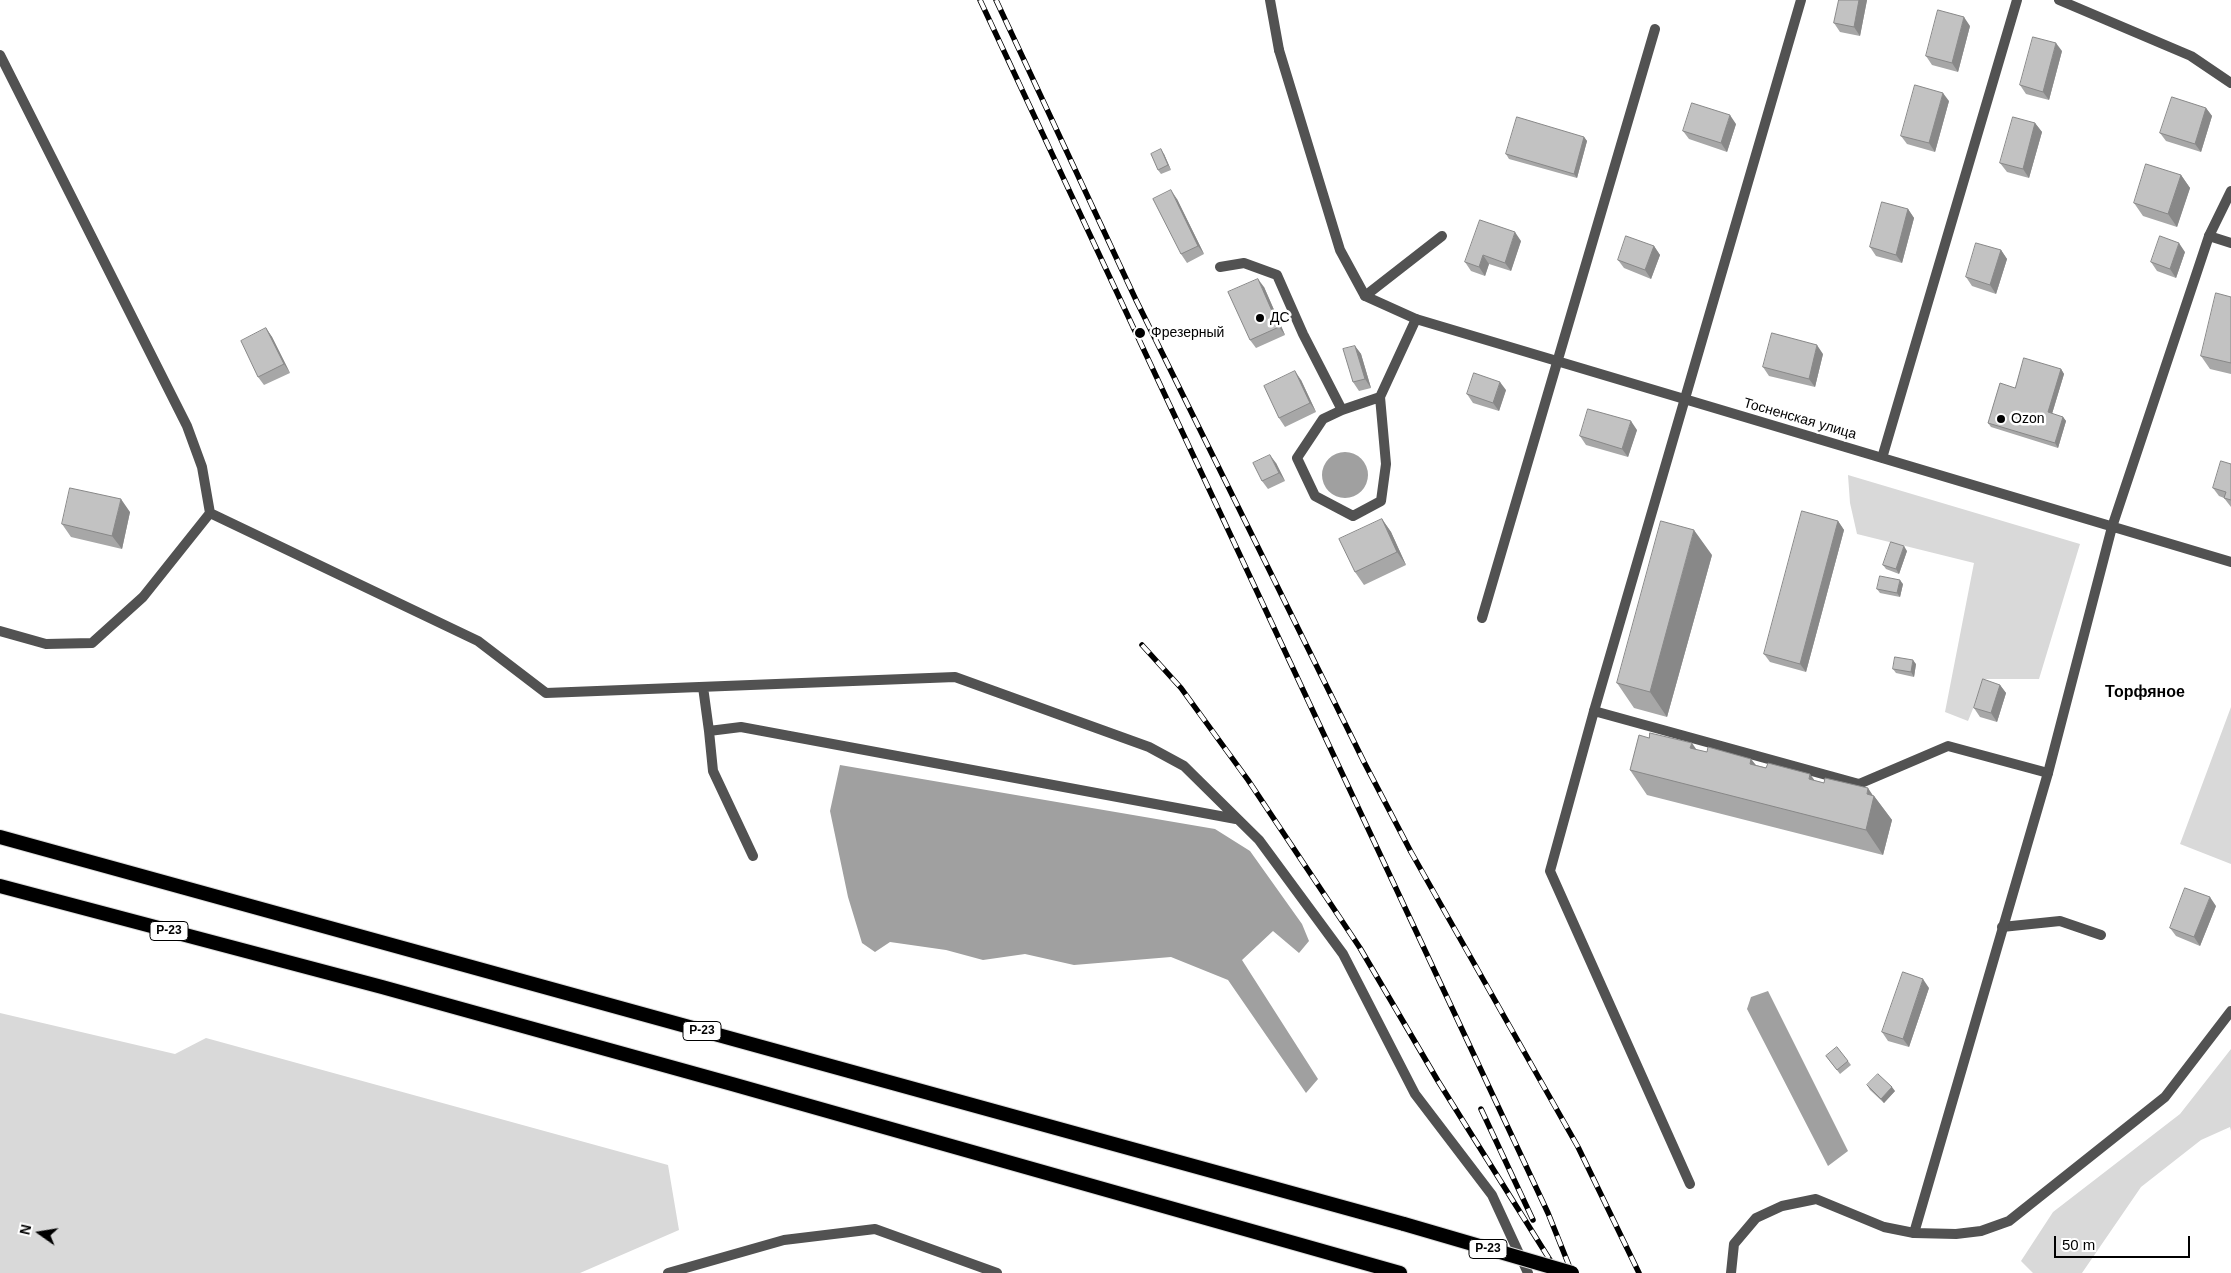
<!DOCTYPE html>
<html>
<head>
<meta charset="utf-8">
<style>
  body { margin:0 }
  #map { position:relative; width:2231px; height:1273px; overflow:hidden; background:#fff; font-family:Helvetica,sans-serif }
  canvas { display:block }
  .north { position:absolute; left:15px; top:1208px; width:50px; height:50px; -webkit-text-stroke:4px #fff; paint-order:stroke; rotate:283deg; font-size:14px; font-weight:700; line-height:20px; text-align:center; color:#000 }
  .north::after { content:''; display:block; margin:auto; width:18px; height:22px; background:#000; clip-path:polygon(50% 0,100% 100%,50% 72%,0 100%) }
  .scale { position:absolute; left:2054px; top:1236px; width:136px; height:22px; box-sizing:border-box; border:2px solid #000; border-top:0; padding-left:6px; font-size:15px; line-height:18px; white-space:nowrap; color:#000; -webkit-text-stroke:4px #fff; paint-order:stroke }
</style>
</head>
<body>
<div id="map">
<canvas width="2231" height="1273"></canvas>
<div class="north">N</div>
<div class="scale">50 m</div>
</div>
<script>
const ctx = document.querySelector('canvas').getContext('2d');
ctx.lineJoin = 'round';
function paint(path, color) { ctx.fillStyle = color; ctx.fill(path, 'evenodd'); }
function strokePath(path, color, width, dash) { ctx.strokeStyle = color; ctx.lineWidth = width; ctx.lineCap = dash ? 'butt' : 'round'; ctx.setLineDash(dash || []); ctx.stroke(path); }
function drawText(font, color, halo, rows, align = 'center') {
  ctx.font = font + ' Helvetica,sans-serif'; ctx.lineWidth = 5; ctx.setLineDash([]); ctx.textBaseline = 'middle'; ctx.strokeStyle = halo; ctx.fillStyle = color; for (const [text, x, y, turn = 0] of rows) {
    ctx.save(); ctx.translate(x, y); ctx.rotate((+turn || 0) * Math.PI / 180); ctx.textAlign = isNaN(turn) ? turn : align; if (halo) ctx.strokeText(text, 0, 0); ctx.fillText(text, 0, 0); ctx.restore();
  }
}
paint(new Path2D(`
  M 1848,475 L 2080,544 L 2039,679 L 1985,679 L 1968,721 L 1945,712 L 1974,563 L 1857,534 L 1850,503 Z
  M 2231,707 L 2231,864 L 2180,844 Z
  M 0,1013 L 175,1054 L 206,1038 L 668,1165 L 679,1230 L 580,1273 L 0,1273 Z
  M 2231,1049 L 2231,1131 L 2230,1127 L 2201,1140 L 2141,1187 L 2082,1273 L 2033,1273 L 2021,1261 L 2053,1212 L 2180,1114 Z`), '#d9d9d9');
paint(new Path2D(`
  M1322 475a23 23 0 1 1 46 0a23 23 0 1 1-46 0Z
  M 840,765 L 1215,829 L 1250,851 L 1302,924 L 1309,941 L 1299,953 L 1273,931 L 1242,960 L 1318,1079 L 1306,1093 L 1228,980 L 1171,957 L 1074,965 L 1025,954 L 983,960 L 946,950 L 890,942 L 875,952 L 862,943 L 848,897 L 830,811 Z
  M 1768,991 L 1848,1151 L 1828,1166 L 1747,1009 L 1751,997 Z`), '#a0a0a0');
const trunk = new Path2D(`
  M 0,837 L 1404,1224
  M 0,886 L 382,987 L 732,1084 L 1400,1273`);
strokePath(trunk, '#dbdbdb', 16);
strokePath(new Path2D(`
  M 1270,0 L 1279,50
  M 0,55 L 187,426 L 202,467 L 210,513 L 478,641 L 546,693 L 955,677 L 1149,747 L 1184,766 L 1259,840 L 1343,954 L 1415,1094 L 1492,1195 L 1528,1273
  M 2209,236 L 2231,243
  M 1220,267 L 1244,263 L 1277,275 L 1303,334 L 1342,410
  M 1365,296 L 1442,236
  M 1380,397 L 1342,410 L 1323,419 L 1297,458 L 1315,496 L 1353,516 L 1381,501 L 1386,464 L 1380,397 L 1416,319
  M 0,631 L 46,644 L 92,643 L 143,597 L 210,513
  M 703,687 L 709,731
  M 753,856 L 713,771 L 709,731 L 741,727 L 1236,819
  M 2002,927 L 2060,921 L 2101,935
  M 1690,1184 L 1550,871 L 1594,711 L 1859,784 L 1948,746 L 2048,773
  M 668,1273 L 784,1240 L 875,1229 L 997,1273`), '#525252', 10);
strokePath(new Path2D(`
  M 2059,0 L 2191,56 L 2231,83
  M 1279,50 L 1340,250 L 1365,296 L 1416,319 L 2231,562
  M 1882,458 L 2017,0
  M 1482,618 L 1655,29
  M 1594,711 L 1801,0
  M 1914,1233 L 2048,773 L 2112,527 L 2209,236 L 2231,191`), '#525252', 10);
strokePath(new Path2D(`
  M 1731,1273 L 1734,1244 L 1756,1218 L 1782,1206 L 1816,1199 L 1884,1227 L 1914,1233 L 1956,1234 L 1981,1231 L 2009,1221 L 2165,1097 L 2231,1011`), '#525252', 10);
strokePath(trunk, '#000', 14);
const rail = new Path2D(`
  M 980,0 L 1548,1213 L 1572,1273
  M 996,0 L 1136,300 L 1364,762 L 1411,852 L 1578,1147 L 1639,1273
  M 1142,645 L 1181,688 L 1248,780 L 1360,948 L 1438,1081 L 1555,1268
  M 1481,1109 L 1533,1220`);
strokePath(rail, '#000', 5.5);
strokePath(rail, '#fff', 4, [11]);
const trunkBridge = new Path2D(`
  M 1404,1224 L 1572,1273`);
strokePath(trunkBridge, '#dbdbdb', 16, []);
strokePath(trunkBridge, '#000', 14);
paint(new Path2D(`
  M 1839,0 L 1867,0 L 1860,36 L 1840,32 L 1834,23 Z
  M 1970,26 L 1958,72 L 1932,65 L 1926,56 Z
  M 2062,51 L 2049,100 L 2026,94 L 2020,85 Z
  M 1949,101 L 1935,152 L 1907,144 L 1901,136 Z
  M 2206,108 L 2212,116 L 2201,152 L 2166,141 L 2160,133 Z
  M 2035,123 L 2042,132 L 2029,178 L 2007,172 L 2000,163 Z
  M 1736,124 L 1727,152 L 1689,139 L 1683,131 Z
  M 1584,137 L 1587,141 L 1577,178 L 1509,159 L 1506,154 Z
  M 1164,154 L 1171,170 L 1161,174 L 1158,170 Z
  M 2181,175 L 2190,188 L 2177,227 L 2143,216 L 2134,203 Z
  M 1177,199 L 1204,254 L 1187,263 L 1181,254 Z
  M 1908,209 L 1914,218 L 1902,263 L 1876,256 L 1870,247 Z
  M 1521,241 L 1511,271 L 1489,264 L 1485,276 L 1471,271 L 1465,262 Z
  M 1654,246 L 1660,255 L 1651,279 L 1624,268 L 1618,260 Z
  M 2001,250 L 2007,259 L 1996,294 L 1972,286 L 1966,277 Z
  M 2185,252 L 2176,278 L 2157,271 L 2151,262 Z
  M 1264,287 L 1285,335 L 1256,348 L 1250,340 Z
  M 2231,297 L 2231,374 L 2210,369 L 2201,356 Z
  M 266,328 L 272,337 L 290,373 L 264,385 L 258,377 Z
  M 1355,346 L 1361,354 L 1371,388 L 1359,391 L 1353,382 Z
  M 1823,354 L 1815,387 L 1769,376 L 1763,367 Z
  M 2061,369 L 2064,374 L 2052,414 L 2063,417 L 2066,421 L 2058,448 L 1991,427 L 1988,423 L 2015,388 Z
  M 1301,380 L 1316,412 L 1285,427 L 1279,418 Z
  M 1506,390 L 1499,411 L 1473,403 L 1467,394 Z
  M 1637,430 L 1628,457 L 1586,445 L 1580,436 Z
  M 1276,463 L 1285,481 L 1268,489 L 1262,481 Z
  M 2231,464 L 2231,507 L 2224,498 L 2219,496 L 2213,488 Z
  M 130,512 L 122,549 L 71,537 L 62,524 Z
  M 1382,519 L 1391,532 L 1406,565 L 1364,585 L 1355,572 Z
  M 1838,521 L 1844,530 L 1806,672 L 1770,662 L 1764,654 Z
  M 1907,551 L 1899,574 L 1886,569 L 1883,565 Z
  M 1712,555 L 1667,717 L 1634,708 L 1617,683 Z
  M 1903,584 L 1900,597 L 1880,593 L 1877,589 Z
  M 1916,664 L 1914,677 L 1896,673 L 1893,669 Z
  M 2000,685 L 2006,693 L 1997,722 L 1980,717 L 1974,708 Z
  M 1697,750 L 1707,752 L 1751,759 L 1756,765 L 1874,796 L 1892,820 L 1883,855 L 1647,795 L 1630,770 Z
  M 2216,906 L 2200,946 L 2176,936 L 2170,928 Z
  M 1929,988 L 1909,1047 L 1888,1041 L 1882,1032 Z
  M 1826,1056 L 1848,1061 L 1851,1065 L 1840,1074 Z
  M 1867,1085 L 1895,1091 L 1884,1103 L 1870,1090 Z`), '#a7a7a7');
paint(new Path2D(`
  M 1859,0 L 1867,0 L 1860,36 L 1854,27 Z
  M 1964,17 L 1970,26 L 1958,72 L 1952,63 Z
  M 2056,43 L 2062,51 L 2049,100 L 2043,92 Z
  M 1943,93 L 1949,101 L 1935,152 L 1929,143 Z
  M 2206,108 L 2212,116 L 2201,152 L 2195,144 Z
  M 1730,115 L 1736,124 L 1727,152 L 1721,143 Z
  M 2035,123 L 2042,132 L 2029,178 L 2023,169 Z
  M 1584,137 L 1587,141 L 1577,178 L 1574,174 Z
  M 1161,149 L 1164,154 L 1171,170 L 1168,165 Z
  M 2181,175 L 2190,188 L 2177,227 L 2168,214 Z
  M 1171,190 L 1177,199 L 1204,254 L 1198,246 Z
  M 1908,209 L 1914,218 L 1902,263 L 1896,255 Z
  M 1515,232 L 1521,241 L 1511,271 L 1505,263 Z
  M 2179,243 L 2185,252 L 2176,278 L 2170,269 Z
  M 1654,246 L 1660,255 L 1651,279 L 1645,270 Z
  M 2001,250 L 2007,259 L 1996,294 L 1990,285 Z
  M 1483,255 L 1489,264 L 1485,276 L 1479,267 Z
  M 1258,279 L 1264,287 L 1285,335 L 1279,327 Z
  M 266,328 L 272,337 L 290,373 L 284,364 Z
  M 1817,345 L 1823,354 L 1815,387 L 1809,379 Z
  M 1355,346 L 1361,354 L 1371,388 L 1365,379 Z
  M 2061,369 L 2064,374 L 2051,417 L 2048,412 Z
  M 1295,371 L 1301,380 L 1316,412 L 1310,403 Z
  M 1500,382 L 1506,390 L 1499,411 L 1493,403 Z
  M 2063,417 L 2066,421 L 2058,448 L 2055,443 Z
  M 1631,421 L 1637,430 L 1628,457 L 1622,449 Z
  M 1270,455 L 1276,463 L 1285,481 L 1279,473 Z
  M 121,499 L 130,512 L 122,549 L 112,536 Z
  M 1382,519 L 1391,532 L 1406,565 L 1397,552 Z
  M 1838,521 L 1844,530 L 1806,672 L 1800,664 Z
  M 1694,530 L 1712,555 L 1667,717 L 1650,692 Z
  M 1904,546 L 1907,551 L 1899,574 L 1896,569 Z
  M 1900,580 L 1903,584 L 1900,597 L 1897,593 Z
  M 1913,660 L 1916,664 L 1914,677 L 1911,672 Z
  M 2000,685 L 2006,693 L 1997,722 L 1991,713 Z
  M 1692,743 L 1709,768 L 1690,748 Z
  M 1751,759 L 1769,783 L 1750,764 Z
  M 1810,774 L 1828,799 L 1809,779 Z
  M 1868,788 L 1874,797 L 1874,796 L 1892,820 L 1883,855 L 1866,830 L 1867,794 Z
  M 2210,897 L 2216,906 L 2200,946 L 2194,937 Z
  M 1923,979 L 1929,988 L 1909,1047 L 1903,1039 Z
  M 1892,1087 L 1895,1091 L 1884,1103 L 1881,1099 Z`), '#888');
const building = new Path2D(`
  M 1839,0 L 1859,0 L 1854,27 L 1834,23 Z
  M 1938,10 L 1964,17 L 1952,63 L 1926,56 Z
  M 2033,37 L 2056,43 L 2043,92 L 2020,85 Z
  M 1915,85 L 1943,93 L 1929,143 L 1901,136 Z
  M 2172,97 L 2206,108 L 2195,144 L 2160,133 Z
  M 1692,103 L 1730,115 L 1721,143 L 1683,131 Z
  M 1517,117 L 1584,137 L 1574,174 L 1506,154 Z
  M 2013,117 L 2035,123 L 2023,169 L 2000,163 Z
  M 1161,149 L 1168,165 L 1158,170 L 1151,154 Z
  M 2146,164 L 2181,175 L 2168,214 L 2134,203 Z
  M 1171,190 L 1198,246 L 1181,254 L 1153,199 Z
  M 1882,202 L 1908,209 L 1896,255 L 1870,247 Z
  M 1480,220 L 1515,232 L 1505,263 L 1483,255 L 1479,267 L 1465,262 Z
  M 1626,236 L 1654,246 L 1645,270 L 1618,260 Z
  M 2160,236 L 2179,243 L 2170,269 L 2151,262 Z
  M 1976,243 L 2001,250 L 1990,285 L 1966,277 Z
  M 1258,279 L 1279,327 L 1250,340 L 1228,292 Z
  M 2216,293 L 2231,297 L 2231,363 L 2201,356 Z
  M 266,328 L 284,364 L 258,377 L 241,341 Z
  M 1772,333 L 1817,345 L 1809,379 L 1763,367 Z
  M 1355,346 L 1365,379 L 1353,382 L 1343,349 Z
  M 2024,358 L 2061,369 L 2048,412 L 2063,417 L 2055,443 L 1988,423 L 2000,383 L 2015,388 Z
  M 1295,371 L 1310,403 L 1279,418 L 1264,386 Z
  M 1474,373 L 1500,382 L 1493,403 L 1467,394 Z
  M 1588,409 L 1631,421 L 1622,449 L 1580,436 Z
  M 1270,455 L 1279,473 L 1262,481 L 1253,463 Z
  M 2221,461 L 2231,464 L 2231,500 L 2224,498 L 2226,492 L 2213,488 Z
  M 70,488 L 121,499 L 112,536 L 62,524 Z
  M 1802,511 L 1838,521 L 1800,664 L 1764,654 Z
  M 1382,519 L 1397,552 L 1355,572 L 1339,539 Z
  M 1661,521 L 1694,530 L 1650,692 L 1617,683 Z
  M 1891,542 L 1904,546 L 1896,569 L 1883,565 Z
  M 1880,576 L 1900,580 L 1897,593 L 1877,589 Z
  M 1895,657 L 1913,660 L 1911,672 L 1893,669 Z
  M 1983,679 L 2000,685 L 1991,713 L 1974,708 Z
  M 1650,733 L 1692,743 L 1690,748 L 1707,752 L 1708,747 L 1751,759 L 1750,764 L 1766,768 L 1768,763 L 1810,774 L 1809,779 L 1824,783 L 1825,778 L 1868,788 L 1867,794 L 1874,796 L 1866,830 L 1630,770 L 1639,735 L 1649,738 Z
  M 2185,888 L 2210,897 L 2194,937 L 2170,928 Z
  M 1903,972 L 1923,979 L 1903,1039 L 1882,1032 Z
  M 1837,1047 L 1848,1061 L 1837,1070 L 1826,1056 Z
  M 1878,1074 L 1892,1087 L 1881,1099 L 1867,1085 Z`);
paint(building, '#c2c2c2');
strokePath(building, '#888', 1);
for (const [x, y, r, color] of [
  [1260,318,5,"#000"],
  [1140,333,6,"#000"],
  [2001,419,5,"#000"]
]) { const dot = new Path2D(); dot.arc(x, y, r, 0, 2 * Math.PI); ctx.fillStyle = color; ctx.fill(dot); strokePath(dot, '#fff', 2); }
for (const [x, y, w] of [
  [169,931,38],
  [702,1031,38],
  [1488,1249,38]
]) { const box = new Path2D(); box.roundRect(x - w / 2, y - 9.5, w, 19, 4); ctx.fillStyle = '#fff'; ctx.fill(box); strokePath(box, '#000', 1); }
drawText('bold 12px', '#000', null, [
  ["Р-23",169,931],
  ["Р-23",702,1031],
  ["Р-23",1488,1249]
]);
drawText('14px', '#000', '#fff', [
  ["ДС",1270,318],
  ["Фрезерный",1151,333],
  ["Ozon",2011,419]
], 'left');
drawText('14px', '#000', '#fff', [
  ["Тосненская улица",1800,419,16]
]);
drawText('bold 16px', '#000', '#fff', [
  ["Торфяное",2145,693]
]);
</script>
</body>
</html>
